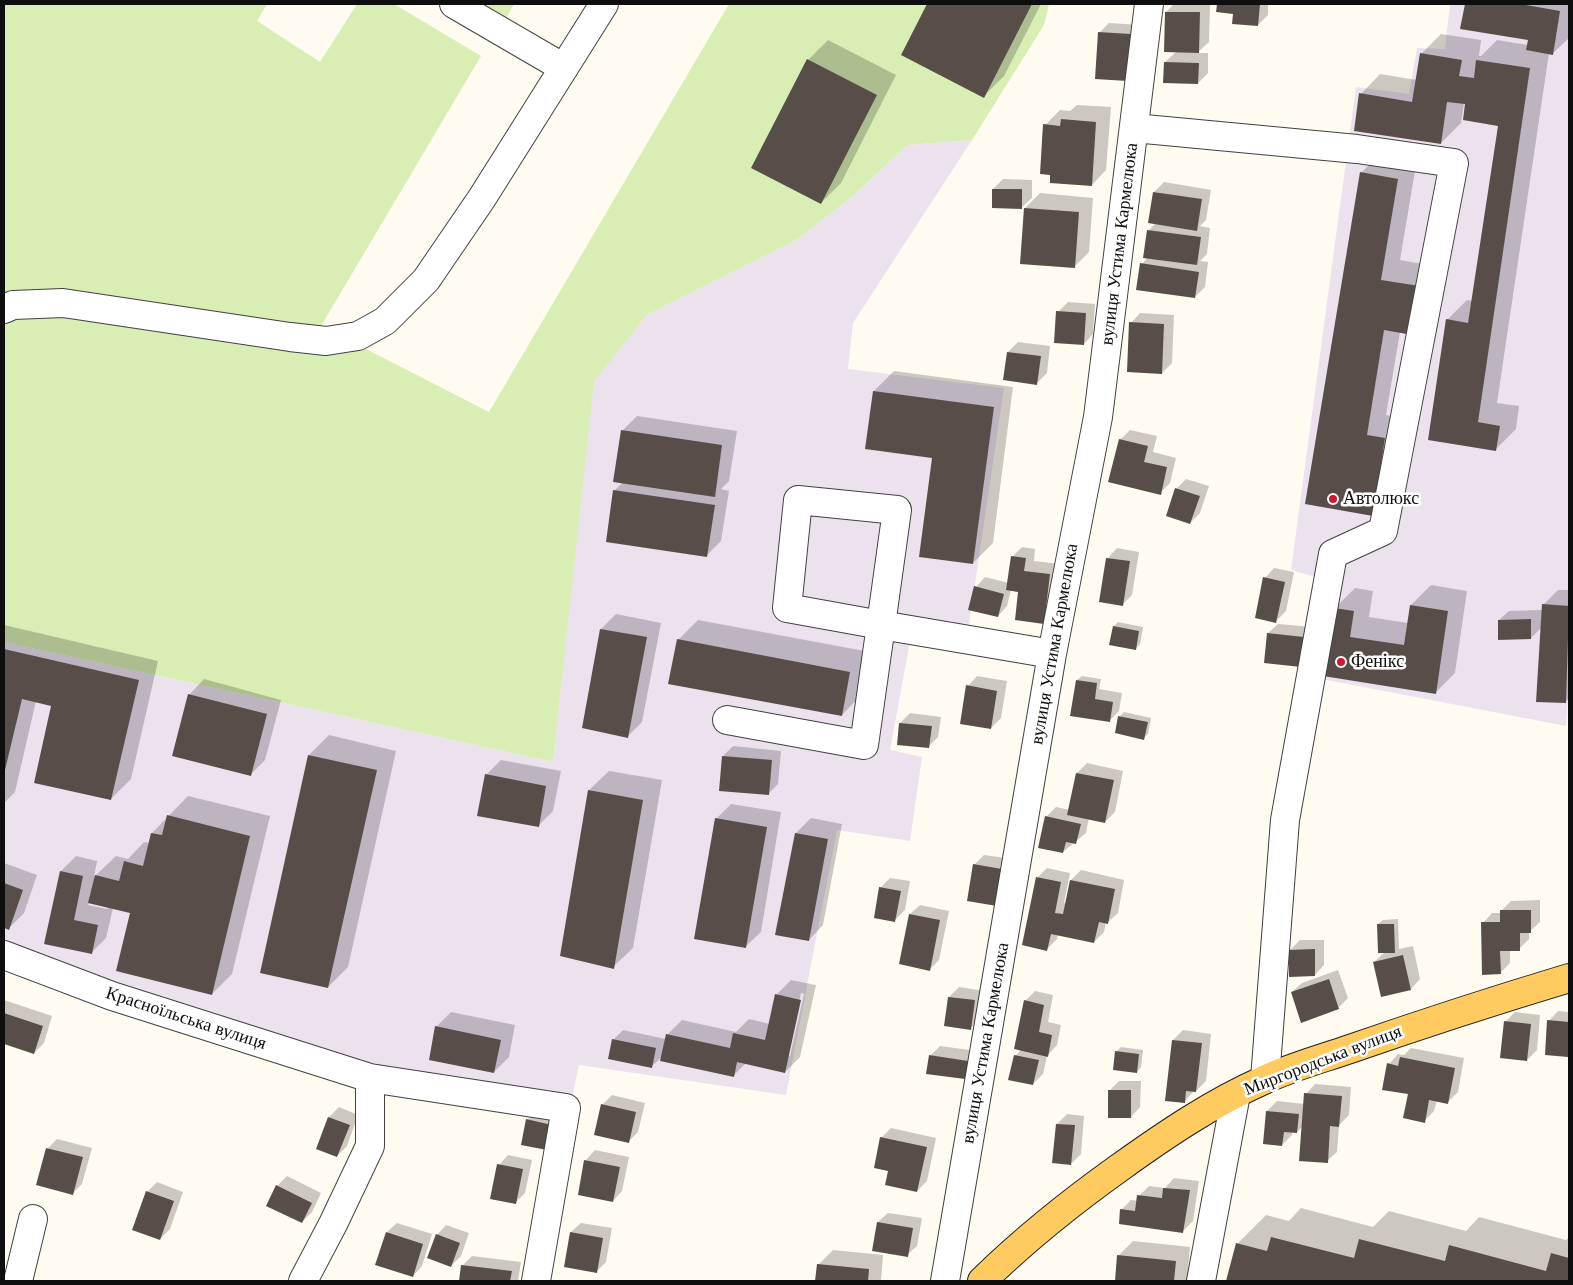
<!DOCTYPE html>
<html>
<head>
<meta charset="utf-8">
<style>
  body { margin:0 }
  #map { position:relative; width:1573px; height:1285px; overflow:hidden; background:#fffbf0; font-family:"Times New Roman",serif }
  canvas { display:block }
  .frame { position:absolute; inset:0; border:5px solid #0e0e0e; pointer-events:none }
</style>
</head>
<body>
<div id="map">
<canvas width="1573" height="1285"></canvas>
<div class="frame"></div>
</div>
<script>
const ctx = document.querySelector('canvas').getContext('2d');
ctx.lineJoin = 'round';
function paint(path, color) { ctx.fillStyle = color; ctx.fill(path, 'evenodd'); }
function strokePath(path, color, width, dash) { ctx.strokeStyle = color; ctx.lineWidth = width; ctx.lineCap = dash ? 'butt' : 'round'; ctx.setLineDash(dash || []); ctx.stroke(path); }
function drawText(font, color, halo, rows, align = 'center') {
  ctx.font = font + ' "Times New Roman",serif'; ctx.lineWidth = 5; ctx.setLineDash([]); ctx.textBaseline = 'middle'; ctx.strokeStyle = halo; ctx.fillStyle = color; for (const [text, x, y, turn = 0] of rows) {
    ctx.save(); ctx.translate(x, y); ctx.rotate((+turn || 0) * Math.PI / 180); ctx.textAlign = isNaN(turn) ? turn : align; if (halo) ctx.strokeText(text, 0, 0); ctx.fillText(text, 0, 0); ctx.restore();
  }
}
paint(new Path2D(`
  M 1450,4 L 1569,4 L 1569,687 L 1566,726 L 1301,675 L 1316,577 L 1291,570 L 1356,87 L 1409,94 L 1417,48 L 1445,49 Z
  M 972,140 L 853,323 L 848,369 L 1004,388 L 966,645 L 911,636 L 890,750 L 922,757 L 910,841 L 837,830 L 786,1095 L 579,1065 L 571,1103 L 369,1069 L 4,947 L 4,642 L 553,762 L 593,381 L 647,315 L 795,241 L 852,197 L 907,145 Z`), '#ece2ee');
paint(new Path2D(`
  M 4,4 L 267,4 L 257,21 L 320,62 L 357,4 L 394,4 L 481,56 L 321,326 L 489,412 L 729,4 L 1049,4 L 1044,25 L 972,140 L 907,145 L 852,197 L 795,241 L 647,315 L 594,381 L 553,762 L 4,642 Z
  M 473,4 L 514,4 L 504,22 Z`), '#d8eeb4');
paint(new Path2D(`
  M 929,4 L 1041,4 L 1004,76 L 984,96 L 903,55 Z
  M 1174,4 L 1210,4 L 1209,42 L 1197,53 L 1208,53 L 1208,73 L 1198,83 L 1165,62 L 1177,51 L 1166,12 Z
  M 1218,4 L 1268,4 L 1268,15 L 1258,25 L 1234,13 L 1217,11 Z
  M 1466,4 L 1569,4 L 1568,39 L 1553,53 L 1549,53 L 1497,403 L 1519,406 L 1516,429 L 1496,449 L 1430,439 L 1447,320 L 1467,300 L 1473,301 L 1499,124 L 1467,103 L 1464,103 L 1461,123 L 1441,143 L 1361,94 L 1380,74 L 1417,80 L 1421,54 L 1441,34 L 1481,40 L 1479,56 L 1481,56 L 1497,40 L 1528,45 L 1529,39 L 1462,28 Z
  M 1109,23 L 1140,25 L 1128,80 L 1099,33 Z
  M 828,40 L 896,75 L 841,183 L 821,203 L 753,167 L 808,60 Z
  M 1077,105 L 1111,107 L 1106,170 L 1092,185 L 1045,125 L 1060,110 L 1070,111 Z
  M 1381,153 L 1417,159 L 1400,260 L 1445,268 L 1400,332 L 1386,415 L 1405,418 L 1392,495 L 1307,503 L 1361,173 Z
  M 1003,179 L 1032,180 L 1032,198 L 1022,207 L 993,189 Z
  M 1164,182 L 1211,190 L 1206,220 L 1200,226 L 1210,228 L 1207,254 L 1200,261 L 1208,262 L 1205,287 L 1195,297 L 1142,264 L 1148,257 L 1148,231 L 1156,223 L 1154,192 Z
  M 1040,193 L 1093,198 L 1089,252 L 1074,267 L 1025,208 Z
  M 1068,302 L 1095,304 L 1093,334 L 1084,344 L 1058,312 Z
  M 1140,313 L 1174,315 L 1172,363 L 1162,373 L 1131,323 Z
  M 1018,342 L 1050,346 L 1047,373 L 1037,383 L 1008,352 Z
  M 894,371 L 1013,387 L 993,543 L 973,563 L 934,457 L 874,391 Z
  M 637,416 L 737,431 L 729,481 L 721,489 L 729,491 L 721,541 L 706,556 L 614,491 L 623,482 L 622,431 Z
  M 1130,430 L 1157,436 L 1153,452 L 1176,458 L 1170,483 L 1160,493 L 1120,440 Z
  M 1186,479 L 1209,486 L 1200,513 L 1190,523 L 1176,489 Z
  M 1022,547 L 1035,549 L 1034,561 L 1060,564 L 1053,613 L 1044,623 L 1020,591 L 1011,590 L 1007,606 L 998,616 L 976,587 L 985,577 L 1009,583 L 1012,557 Z
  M 1117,548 L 1139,552 L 1132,595 L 1122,605 L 1108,558 Z
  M 1274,568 L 1294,572 L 1286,611 L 1276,621 L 1265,578 Z
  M 1431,585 L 1467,591 L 1455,673 L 1435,693 L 1325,675 L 1335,608 L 1355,588 L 1373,591 L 1369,617 L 1408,623 L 1411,605 Z
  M 1558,590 L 1569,590 L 1569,698 L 1565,702 L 1542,627 L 1531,638 L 1499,620 L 1509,611 L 1542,610 L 1543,605 Z
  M 616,614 L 661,623 L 642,722 L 627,737 L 584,727 L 601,629 Z
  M 698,620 L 870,652 L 861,695 L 842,715 L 678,640 Z
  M 1118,622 L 1143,627 L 1140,644 L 1135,649 L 1114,626 Z
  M 1278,624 L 1314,627 L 1301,666 L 1268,633 Z
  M 4,625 L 158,661 L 131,779 L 111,799 L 53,705 L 36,701 L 15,792 L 4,803 Z
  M 977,676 L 1007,681 L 1001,718 L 991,728 L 968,686 Z
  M 1082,676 L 1101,679 L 1099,689 L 1122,693 L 1119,711 L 1109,721 L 1077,680 Z
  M 204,679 L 281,700 L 265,760 L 250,775 L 174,755 L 190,694 Z
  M 1124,712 L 1151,718 L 1148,734 L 1144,738 L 1120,716 Z
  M 910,713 L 941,717 L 938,737 L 928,747 L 898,744 L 900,723 Z
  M 329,735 L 396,751 L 348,967 L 328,987 L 309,755 Z
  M 733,746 L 781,751 L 778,784 L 768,794 L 723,756 Z
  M 501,760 L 561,771 L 553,811 L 538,826 L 486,775 Z
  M 1087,763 L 1123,771 L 1115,812 L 1105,822 L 1089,818 L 1086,833 L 1063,852 L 1046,817 L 1056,807 L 1070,810 L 1077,773 Z
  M 609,771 L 662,780 L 633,948 L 613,967 L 589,790 Z
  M 188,796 L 270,816 L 232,974 L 212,994 L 131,912 L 113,908 L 106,938 L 91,953 L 46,943 L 61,871 L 76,856 L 97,861 L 94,877 L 116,856 L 128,859 L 144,842 L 150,843 L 152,833 ZM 89,902 L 108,907 L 107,909 L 88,905 Z
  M 731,804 L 781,812 L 761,932 L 746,946 L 716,819 Z
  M 811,818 L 842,824 L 823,925 L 809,940 L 796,833 Z
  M 984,855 L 1012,859 L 969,900 L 974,865 Z
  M 4,863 L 37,875 L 24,913 L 9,928 L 4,926 Z
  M 1047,868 L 1070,873 L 1064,903 L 1066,904 L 1071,880 L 1081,870 L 1124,880 L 1118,913 L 1108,922 L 1106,922 L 1104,932 L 1094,942 L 1058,934 L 1057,939 L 1047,949 L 1037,878 Z
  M 890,878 L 910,881 L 905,910 L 895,920 L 880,888 Z
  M 1540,900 L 1540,922 L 1529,932 L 1529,939 L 1519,949 L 1510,949 L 1510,963 L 1500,973 L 1483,923 L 1492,913 L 1501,913 L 1501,911 L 1511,901 Z
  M 920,905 L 949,911 L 939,960 L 929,970 L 910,914 Z
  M 1398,919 L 1399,949 L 1413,946 L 1420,979 L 1411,989 L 1374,962 L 1385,952 L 1378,924 L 1383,920 Z
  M 1300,940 L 1324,940 L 1324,965 L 1315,975 L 1290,950 Z
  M 1338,970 L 1348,998 L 1338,1008 L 1292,992 L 1302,983 Z
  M 791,980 L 816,985 L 800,1057 L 785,1072 L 746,1063 L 733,1076 L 663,1056 L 652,1066 L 613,1040 L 623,1030 L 666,1039 L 667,1035 L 682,1020 L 736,1032 L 749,1019 L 770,1024 L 776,995 ZM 801,993 L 804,994 L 790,1056 L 788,1056 Z
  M 959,987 L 984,991 L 980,1018 L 971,1028 L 949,997 Z
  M 1035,991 L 1053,995 L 1048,1022 L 1061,1025 L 1057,1045 L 1047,1056 L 1043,1074 L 1033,1084 L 1015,1056 L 1021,1050 L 1025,1001 Z
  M 4,1000 L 52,1016 L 44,1043 L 34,1053 L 4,1043 Z
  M 1558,1011 L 1569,1012 L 1569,1054 L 1567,1056 L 1549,1021 Z
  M 451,1012 L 515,1025 L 509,1057 L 494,1072 L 436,1027 Z
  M 1515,1012 L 1540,1015 L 1537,1050 L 1527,1060 L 1505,1022 Z
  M 1183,1030 L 1211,1034 L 1206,1081 L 1196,1091 L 1194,1091 L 1184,1102 L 1173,1040 Z
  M 940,1046 L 977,1051 L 975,1068 L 965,1078 L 930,1056 Z
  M 1121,1047 L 1143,1050 L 1141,1067 L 1137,1072 L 1116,1052 Z
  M 1411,1048 L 1464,1058 L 1458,1092 L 1448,1102 L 1437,1100 L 1434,1111 L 1424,1121 L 1409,1093 L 1389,1064 L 1398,1054 L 1404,1055 Z
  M 1119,1081 L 1141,1081 L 1140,1107 L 1131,1117 L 1109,1091 Z
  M 1315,1084 L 1351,1087 L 1349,1115 L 1339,1125 L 1337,1152 L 1327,1161 L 1303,1126 L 1297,1132 L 1292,1132 L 1292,1135 L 1282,1145 L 1267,1111 L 1277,1101 L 1305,1104 L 1306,1094 Z
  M 612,1095 L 645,1103 L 638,1132 L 628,1142 L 603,1104 Z
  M 339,1107 L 358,1115 L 347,1146 L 337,1156 L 318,1148 L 329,1117 Z
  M 537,1110 L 561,1115 L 546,1149 L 528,1119 Z
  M 1067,1114 L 1084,1116 L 1081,1154 L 1071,1164 L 1057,1124 Z
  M 891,1128 L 936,1138 L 927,1181 L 917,1191 L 889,1170 L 881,1138 Z
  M 57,1139 L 92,1148 L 82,1184 L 72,1194 L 48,1148 Z
  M 595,1150 L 629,1157 L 622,1191 L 613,1201 L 586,1160 Z
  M 508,1155 L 532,1160 L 525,1193 L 515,1203 L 499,1165 Z
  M 287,1176 L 321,1193 L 312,1212 L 302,1222 L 277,1186 Z
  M 1174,1178 L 1199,1181 L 1193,1221 L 1183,1231 L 1121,1210 L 1131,1200 L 1138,1201 L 1139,1196 L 1149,1186 L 1165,1188 Z
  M 157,1182 L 183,1192 L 170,1229 L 160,1239 L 147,1192 Z
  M 1301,1208 L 1373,1227 L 1389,1211 L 1466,1231 L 1479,1217 L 1566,1240 L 1569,1237 L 1569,1281 L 1227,1281 L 1237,1244 L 1266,1215 L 1289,1221 Z
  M 888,1213 L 922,1218 L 917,1246 L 907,1255 L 878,1222 Z
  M 397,1223 L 432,1234 L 422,1266 L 413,1276 L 387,1232 Z
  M 581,1223 L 612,1228 L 606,1262 L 596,1272 L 571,1232 Z
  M 446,1225 L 469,1233 L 461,1256 L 451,1266 L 437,1235 Z
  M 1133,1241 L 1190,1247 L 1187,1281 L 1116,1281 L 1118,1256 Z
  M 833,1250 L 883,1255 L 881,1281 L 816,1281 L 818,1265 Z
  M 472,1256 L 521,1262 L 518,1281 L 460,1281 L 462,1266 Z`), '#0003');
paint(new Path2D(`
  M 927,4 L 1032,4 L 984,98 L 901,55 Z
  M 1217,4 L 1260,4 L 1258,26 L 1232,24 L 1233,14 L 1216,12 Z
  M 1465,4 L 1520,4 L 1560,11 L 1553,55 L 1526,50 L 1528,40 L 1460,29 Z
  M 1165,12 L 1200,12 L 1199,53 L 1164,52 Z
  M 1098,32 L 1131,34 L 1128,81 L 1095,79 Z
  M 1420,53 L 1462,60 L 1459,76 L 1474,78 L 1476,60 L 1530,68 L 1478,422 L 1500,426 L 1496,451 L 1428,440 L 1446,319 L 1468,323 L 1498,126 L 1463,120 L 1465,104 L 1447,102 L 1441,144 L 1354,131 L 1359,93 L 1412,102 Z
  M 807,59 L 877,95 L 821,204 L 751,168 Z
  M 1164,62 L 1199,63 L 1198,84 L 1163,83 Z
  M 1061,119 L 1096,122 L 1092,186 L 1050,183 L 1050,175 L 1040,174 L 1043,124 L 1060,126 Z
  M 1360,172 L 1398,179 L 1381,280 L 1426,287 L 1418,336 L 1384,330 L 1367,435 L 1385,438 L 1373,516 L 1305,504 Z
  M 992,189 L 1022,189 L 1022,209 L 992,208 Z
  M 1153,192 L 1202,199 L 1197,231 L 1148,223 Z
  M 1024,208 L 1079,212 L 1075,268 L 1020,264 Z
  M 1147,230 L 1201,237 L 1197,265 L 1143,258 Z
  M 1140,263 L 1199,272 L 1195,298 L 1136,290 Z
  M 1056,311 L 1086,313 L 1084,345 L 1054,343 Z
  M 1129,322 L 1164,324 L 1162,374 L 1127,372 Z
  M 1007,352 L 1041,356 L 1037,385 L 1003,380 Z
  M 873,391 L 994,407 L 973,564 L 919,557 L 932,458 L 865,449 Z
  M 621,430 L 722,445 L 715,497 L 613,482 Z
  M 1119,439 L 1148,446 L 1144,462 L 1167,467 L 1161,495 L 1108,482 Z
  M 1175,488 L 1200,496 L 1190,524 L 1166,516 Z
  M 613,490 L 715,505 L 707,557 L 606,542 Z
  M 1011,556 L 1026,558 L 1024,571 L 1050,574 L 1044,624 L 1015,620 L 1018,592 L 1006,590 Z
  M 1106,558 L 1130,561 L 1123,606 L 1099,602 Z
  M 1263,577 L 1285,582 L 1276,623 L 1255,618 Z
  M 974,586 L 1004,594 L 998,617 L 968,610 Z
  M 1542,604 L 1569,606 L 1566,703 L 1536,702 Z
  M 1410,605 L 1448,611 L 1436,694 L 1323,676 L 1334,608 L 1354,611 L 1350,637 L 1404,645 Z
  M 1531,619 L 1531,639 L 1498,640 L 1498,620 Z
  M 1113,626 L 1139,631 L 1136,650 L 1109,645 Z
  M 600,629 L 647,637 L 628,738 L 582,728 Z
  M 1267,633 L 1304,637 L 1301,667 L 1264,663 Z
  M 677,639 L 850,672 L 842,716 L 668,684 Z
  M 4,649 L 139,680 L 111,800 L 34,783 L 51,706 L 22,699 L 4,774 Z
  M 1076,680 L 1097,683 L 1095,699 L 1113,702 L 1110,722 L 1070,716 Z
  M 966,685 L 997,691 L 991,729 L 960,724 Z
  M 188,694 L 267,714 L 251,776 L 172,756 Z
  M 1118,716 L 1148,722 L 1144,740 L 1115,733 Z
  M 899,723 L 932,726 L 929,748 L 897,745 Z
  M 308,755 L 377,770 L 328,988 L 260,973 Z
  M 722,756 L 772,760 L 769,795 L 719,791 Z
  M 1076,773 L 1114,780 L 1105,823 L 1067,815 Z
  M 485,774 L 546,786 L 539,827 L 477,816 Z
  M 588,790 L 643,800 L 614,969 L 560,956 Z
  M 167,815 L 250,836 L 212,995 L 116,971 L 130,913 L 88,903 L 95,875 L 119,881 L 124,861 L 143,866 L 151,833 L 162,835 Z
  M 1045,816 L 1081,824 L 1076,844 L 1066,842 L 1063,853 L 1038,848 Z
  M 715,818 L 767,827 L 746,948 L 694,939 Z
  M 795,833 L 828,839 L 809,941 L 775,935 Z
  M 973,864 L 1002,869 L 997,906 L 967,901 Z
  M 60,871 L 83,876 L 74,920 L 98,925 L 92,954 L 44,944 Z
  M 1036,877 L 1061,882 L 1055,913 L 1063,914 L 1070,880 L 1115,889 L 1108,924 L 1099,922 L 1094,943 L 1051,934 L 1047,951 L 1022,945 Z
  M 4,883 L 23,890 L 9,930 L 4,928 Z
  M 879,887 L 901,891 L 895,922 L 874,918 Z
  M 1500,910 L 1531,910 L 1531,933 L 1520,933 L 1520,951 L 1500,951 L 1501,974 L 1482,975 L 1481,922 L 1500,922 Z
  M 909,914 L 940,920 L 930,971 L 899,964 Z
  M 1377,924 L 1394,924 L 1395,953 L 1378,953 Z
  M 1315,949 L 1315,976 L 1289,977 L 1289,950 Z
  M 1403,955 L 1411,990 L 1381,997 L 1373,962 Z
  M 1329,979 L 1339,1009 L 1301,1023 L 1291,992 Z
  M 775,994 L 801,1000 L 785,1073 L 737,1062 L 734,1077 L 660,1061 L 666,1034 L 730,1048 L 733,1033 L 765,1040 Z
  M 948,997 L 975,1000 L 971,1030 L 944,1026 Z
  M 1024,1000 L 1044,1005 L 1039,1032 L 1052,1035 L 1048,1057 L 1014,1049 Z
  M 4,1013 L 43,1026 L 34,1054 L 4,1044 Z
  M 1547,1020 L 1569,1022 L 1569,1052 L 1568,1057 L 1545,1055 Z
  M 1504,1021 L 1531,1024 L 1527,1061 L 1500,1058 Z
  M 435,1026 L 501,1040 L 494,1073 L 429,1060 Z
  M 612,1039 L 656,1048 L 652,1068 L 608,1059 Z
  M 1172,1040 L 1202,1043 L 1196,1092 L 1186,1091 L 1185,1103 L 1165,1101 Z
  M 1115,1051 L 1139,1054 L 1137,1073 L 1113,1070 Z
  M 929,1055 L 968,1061 L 965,1079 L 926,1074 Z
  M 1014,1055 L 1039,1060 L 1033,1085 L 1008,1080 Z
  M 1400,1057 L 1455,1068 L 1448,1104 L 1429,1100 L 1425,1123 L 1403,1118 L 1408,1094 L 1382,1090 L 1387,1063 L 1398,1066 Z
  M 1108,1090 L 1131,1090 L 1131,1118 L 1108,1118 Z
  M 1304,1093 L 1342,1096 L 1339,1127 L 1330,1126 L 1328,1163 L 1299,1161 Z
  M 601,1104 L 636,1112 L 629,1143 L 594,1135 Z
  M 1266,1111 L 1299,1114 L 1297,1133 L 1284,1132 L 1282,1146 L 1263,1144 Z
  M 328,1117 L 350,1125 L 337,1157 L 316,1149 Z
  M 526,1119 L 552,1125 L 547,1150 L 521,1145 Z
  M 1056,1124 L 1075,1125 L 1071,1165 L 1052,1163 Z
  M 880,1137 L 927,1147 L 917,1192 L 885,1185 L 888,1171 L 874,1168 Z
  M 46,1148 L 83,1157 L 73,1195 L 36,1185 Z
  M 584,1160 L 620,1167 L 613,1202 L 578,1195 Z
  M 497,1164 L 523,1169 L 516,1204 L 490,1199 Z
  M 276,1185 L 312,1203 L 302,1223 L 266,1206 Z
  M 1163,1188 L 1190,1190 L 1183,1233 L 1119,1224 L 1120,1209 L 1135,1211 L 1137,1195 L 1162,1198 Z
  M 146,1191 L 174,1201 L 160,1240 L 132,1230 Z
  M 877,1222 L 913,1228 L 908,1257 L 872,1251 Z
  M 386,1232 L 423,1244 L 413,1277 L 375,1265 Z
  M 570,1232 L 603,1238 L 597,1273 L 564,1267 Z
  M 436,1234 L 460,1243 L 451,1267 L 427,1258 Z
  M 1271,1237 L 1354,1258 L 1359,1239 L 1445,1261 L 1449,1245 L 1546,1271 L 1551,1253 L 1569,1258 L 1569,1281 L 1226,1281 L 1236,1243 L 1267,1251 Z
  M 1117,1255 L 1176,1261 L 1174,1281 L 1115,1281 Z
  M 817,1264 L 869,1269 L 868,1281 L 815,1281 Z
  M 461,1265 L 512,1271 L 510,1281 L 459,1281 Z`), '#584e49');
const minor = new Path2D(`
  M 454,4 L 564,68
  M 1134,128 L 1357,149 L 1454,163 L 1383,531 L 1333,554 L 1285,820 L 1265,1079
  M 4,309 L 13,305 L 63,303 L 290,337 L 326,341 L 358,336 L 385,321 L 426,280 L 482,198 L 604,4
  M 727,720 L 864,745 L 881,625 L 787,608 L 798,500 L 897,510 L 881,625 L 1052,654
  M 4,955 L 112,996 L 370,1078 L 566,1108 L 536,1281
  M 18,1281 L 33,1219
  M 303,1281 L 333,1224 L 370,1146 L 370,1078
  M 945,1281 L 1052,654 L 1098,417 L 1149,4
  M 1201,1281 L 1236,1094`);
const major = new Path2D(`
  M 982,1281 C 1024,1240 1070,1203 1119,1168 C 1165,1135 1212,1103 1264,1080 C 1291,1067 1321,1059 1350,1049 C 1422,1024 1496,1000 1569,978`);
strokePath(minor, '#414141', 30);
strokePath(major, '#1f1f1f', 30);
strokePath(minor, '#fff', 28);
strokePath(major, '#ffca60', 28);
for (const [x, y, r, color] of [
  [1333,499,5,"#ce1730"],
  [1341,662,5,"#ce1730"]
]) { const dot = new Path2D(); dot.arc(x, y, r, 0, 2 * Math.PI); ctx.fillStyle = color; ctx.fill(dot); strokePath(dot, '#fff', 2); }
drawText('18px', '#0e0e0e', '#fff', [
  ["вулиця Устима Кармелюка",1120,244,-83],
  ["вулиця Устима Кармелюка",1055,644,-80],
  ["Красноїльська вулиця",186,1019,18],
  ["вулиця Устима Кармелюка",986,1043,-80],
  ["Миргородська вулиця",1323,1061,-21]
]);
drawText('18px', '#0e0e0e', '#fff', [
  ["Автолюкс",1343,499],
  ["Фенікс",1351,662]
], 'left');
</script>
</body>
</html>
